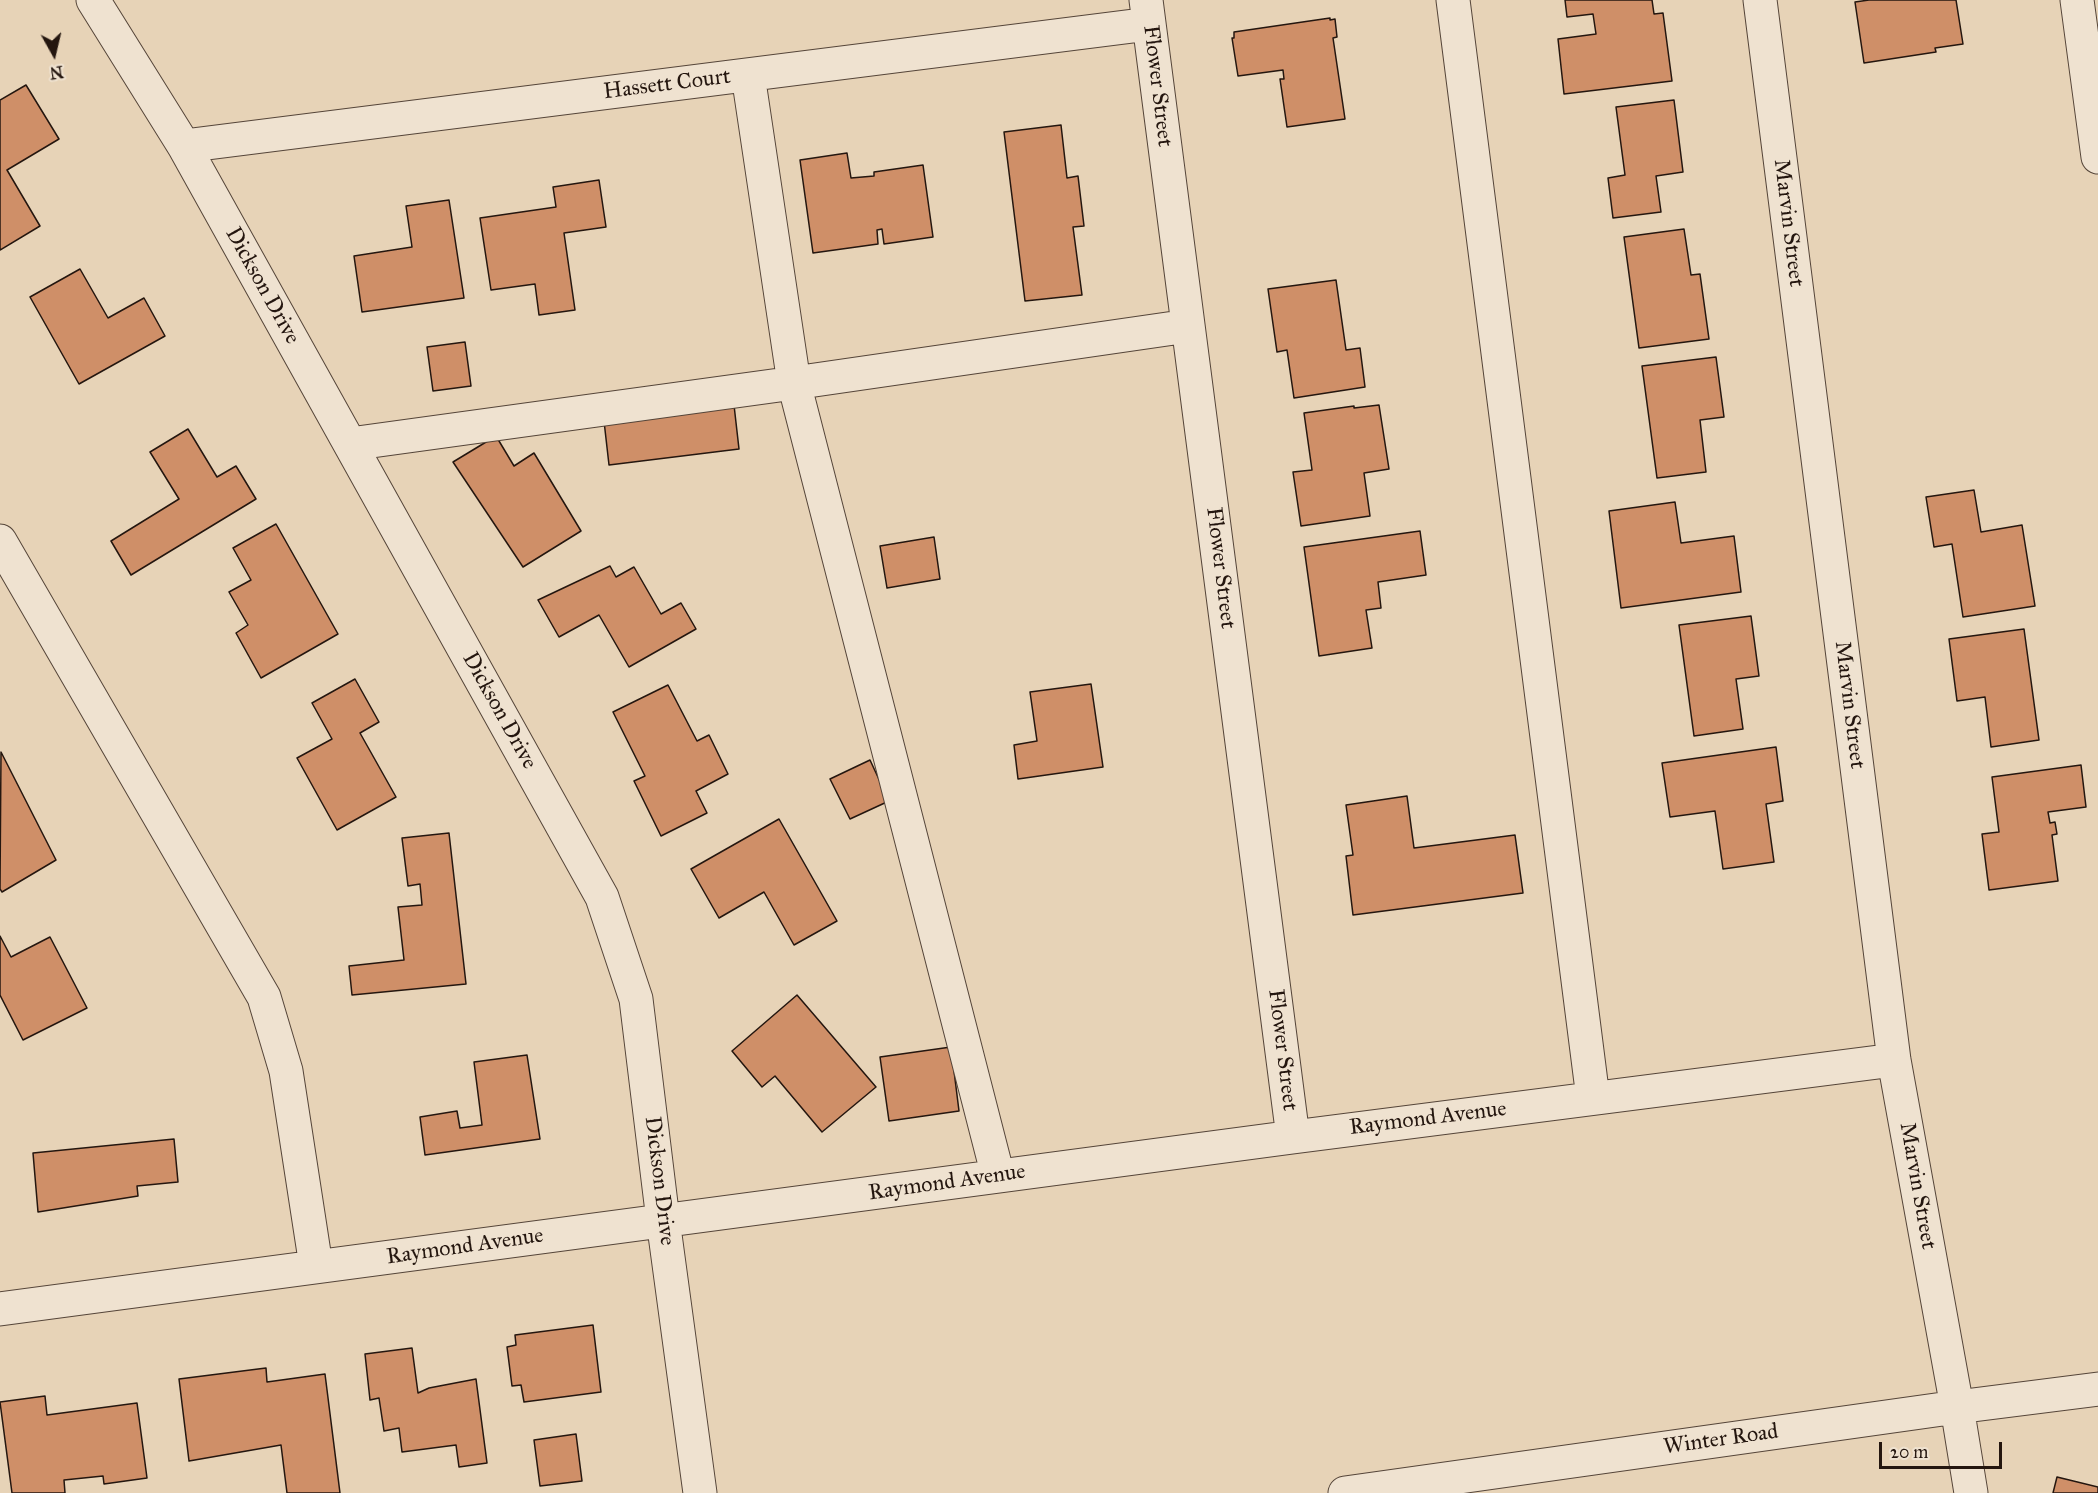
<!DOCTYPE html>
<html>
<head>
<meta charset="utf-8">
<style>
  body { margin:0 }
  #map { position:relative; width:2098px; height:1493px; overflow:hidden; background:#e7d3b7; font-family:"IM FELL Great Primer",serif }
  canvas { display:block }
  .north { position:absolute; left:24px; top:24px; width:60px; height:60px; -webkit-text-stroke:4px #efe2d0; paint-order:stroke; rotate:172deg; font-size:16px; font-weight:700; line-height:24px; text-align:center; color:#24160f }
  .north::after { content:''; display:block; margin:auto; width:21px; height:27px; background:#24160f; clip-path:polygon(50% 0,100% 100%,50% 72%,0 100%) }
  .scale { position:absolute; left:1879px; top:1442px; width:123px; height:27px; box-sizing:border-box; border:3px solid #24160f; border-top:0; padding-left:8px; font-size:18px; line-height:21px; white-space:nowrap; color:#24160f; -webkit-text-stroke:4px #efe2d0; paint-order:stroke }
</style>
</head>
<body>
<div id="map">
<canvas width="2098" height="1493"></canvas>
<div class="north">N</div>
<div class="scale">20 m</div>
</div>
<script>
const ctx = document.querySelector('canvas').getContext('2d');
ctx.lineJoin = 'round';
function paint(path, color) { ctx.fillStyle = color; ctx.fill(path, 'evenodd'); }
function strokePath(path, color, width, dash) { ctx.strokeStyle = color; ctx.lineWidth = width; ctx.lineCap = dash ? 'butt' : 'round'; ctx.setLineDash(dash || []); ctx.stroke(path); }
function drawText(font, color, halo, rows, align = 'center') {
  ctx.font = font + ' "IM FELL Great Primer",serif'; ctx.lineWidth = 4.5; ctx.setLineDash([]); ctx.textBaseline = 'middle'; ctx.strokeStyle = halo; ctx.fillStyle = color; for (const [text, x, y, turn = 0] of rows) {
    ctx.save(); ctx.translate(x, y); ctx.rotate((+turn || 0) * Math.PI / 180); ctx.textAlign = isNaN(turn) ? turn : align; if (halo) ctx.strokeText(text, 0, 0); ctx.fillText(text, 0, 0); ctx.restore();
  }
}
const building = new Path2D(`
  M 1565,0 L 1652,0 L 1654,14 L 1663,13 L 1672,81 L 1564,94 L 1558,39 L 1596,34 L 1593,14 L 1567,17 Z
  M 1869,0 L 1956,0 L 1963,44 L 1935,48 L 1936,52 L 1864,63 L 1855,2 Z
  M 1330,18 L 1330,20 L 1335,19 L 1337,37 L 1333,38 L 1345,119 L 1287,127 L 1280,79 L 1284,79 L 1283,70 L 1238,76 L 1232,38 L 1234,38 L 1234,32 Z
  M 26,85 L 59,139 L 7,170 L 40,226 L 0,250 L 0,100 Z
  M 1674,100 L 1683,172 L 1656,176 L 1661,212 L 1613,218 L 1608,178 L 1625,175 L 1616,107 Z
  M 1061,125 L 1067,178 L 1078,176 L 1084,226 L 1073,227 L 1082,295 L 1025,301 L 1004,132 Z
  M 847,153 L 851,178 L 874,176 L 874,172 L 923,165 L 933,237 L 884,244 L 882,229 L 877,230 L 878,244 L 813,253 L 800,160 Z
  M 599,180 L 606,227 L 564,233 L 575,310 L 539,315 L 535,284 L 491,290 L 480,218 L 556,207 L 553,187 Z
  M 449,200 L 464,298 L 362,312 L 354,256 L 412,247 L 406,206 Z
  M 1684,229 L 1691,275 L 1700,274 L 1709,339 L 1639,348 L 1624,237 Z
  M 80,269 L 108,318 L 144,298 L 165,336 L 79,384 L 30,297 Z
  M 1336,280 L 1346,350 L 1360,348 L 1365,387 L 1294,398 L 1287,350 L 1277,352 L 1268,289 Z
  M 465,342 L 471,386 L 433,391 L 427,347 Z
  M 1716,357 L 1724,417 L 1700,420 L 1706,472 L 1657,478 L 1642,366 Z
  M 734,405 L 739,449 L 609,465 L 604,421 Z
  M 1379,405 L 1389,469 L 1364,473 L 1370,516 L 1301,526 L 1293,472 L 1312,470 L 1304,413 L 1354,406 L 1354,408 Z
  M 188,429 L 217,477 L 236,466 L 256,499 L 131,575 L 111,541 L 179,499 L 150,452 Z
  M 496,436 L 514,466 L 534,453 L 581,531 L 523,567 L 453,462 Z
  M 1974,490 L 1981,532 L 2022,525 L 2035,606 L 1963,617 L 1952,544 L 1934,547 L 1926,497 Z
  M 1675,502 L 1681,543 L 1734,536 L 1741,592 L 1621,608 L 1609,511 Z
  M 276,524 L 338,634 L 261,678 L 236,633 L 248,625 L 229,592 L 251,580 L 233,548 Z
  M 1420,531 L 1426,575 L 1378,582 L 1381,608 L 1366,610 L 1372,648 L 1319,656 L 1304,547 Z
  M 934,537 L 940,579 L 887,588 L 880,546 Z
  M 610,566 L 616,577 L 634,567 L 661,614 L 681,603 L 696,629 L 629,667 L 599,615 L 559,637 L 538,600 Z
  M 1751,616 L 1759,676 L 1736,679 L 1743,729 L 1694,736 L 1679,625 Z
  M 2024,629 L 2039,740 L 1991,747 L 1985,697 L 1957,701 L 1949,639 Z
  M 355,679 L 379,722 L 360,733 L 396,797 L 337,830 L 297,758 L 332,739 L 312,703 Z
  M 1091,684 L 1103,767 L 1018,779 L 1014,745 L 1037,741 L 1030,692 Z
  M 668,685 L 697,741 L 709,735 L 728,774 L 696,791 L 707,813 L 661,836 L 634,781 L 645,776 L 613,712 Z
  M 1776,747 L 1783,801 L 1766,804 L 1774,862 L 1723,869 L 1715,811 L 1670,817 L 1662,763 Z
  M 1,752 L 56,860 L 2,892 L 0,889 Z
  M 870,760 L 889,801 L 850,819 L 830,779 Z
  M 2081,765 L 2086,807 L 2048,812 L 2050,823 L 2055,822 L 2057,834 L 2052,835 L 2058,881 L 1989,890 L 1982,834 L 1999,832 L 1992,777 Z
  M 1407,796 L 1414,848 L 1515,835 L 1523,893 L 1353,915 L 1346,856 L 1353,855 L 1346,805 Z
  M 779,819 L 837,921 L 794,945 L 764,892 L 719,918 L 691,869 Z
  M 449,833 L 466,984 L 352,995 L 349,966 L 404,960 L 398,907 L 422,905 L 420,884 L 408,886 L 402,838 Z
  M 0,936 L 11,957 L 50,937 L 87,1008 L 23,1040 L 0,995 Z
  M 797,995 L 876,1087 L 822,1132 L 775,1076 L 762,1087 L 732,1051 Z
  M 951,1047 L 959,1111 L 889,1121 L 880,1057 Z
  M 527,1055 L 540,1139 L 425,1155 L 420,1117 L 457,1111 L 460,1128 L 482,1125 L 474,1062 Z
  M 174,1139 L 178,1182 L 137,1186 L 138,1196 L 38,1212 L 33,1153 Z
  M 593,1325 L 601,1392 L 524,1402 L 521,1385 L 512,1386 L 507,1347 L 516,1345 L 515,1335 Z
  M 412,1348 L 418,1393 L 429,1388 L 476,1379 L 487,1463 L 459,1467 L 456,1445 L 402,1452 L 399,1428 L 384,1431 L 379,1398 L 370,1400 L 365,1354 Z
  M 266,1368 L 267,1382 L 325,1374 L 340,1493 L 287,1493 L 281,1445 L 189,1461 L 179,1379 Z
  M 45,1396 L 47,1415 L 137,1403 L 147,1478 L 104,1484 L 103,1476 L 64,1480 L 65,1493 L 12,1493 L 0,1402 Z
  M 576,1434 L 582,1481 L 540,1486 L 534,1440 Z
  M 2057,1477 L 2098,1487 L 2098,1493 L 2053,1493 Z`);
paint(building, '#cf8f68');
strokePath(building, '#24160f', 1.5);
const minor = new Path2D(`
  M 93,0 L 184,146 L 602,897 L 636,999 L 663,1220 L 700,1493
  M 1146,0 L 1293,1137
  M 1453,0 L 1593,1098
  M 1760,0 L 1894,1060 L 1957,1407 L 1971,1493
  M 2077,0 L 2098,157
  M 748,75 L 794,383 L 998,1176
  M 184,146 L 1149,24
  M 350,444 L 794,383 L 1188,326
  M 0,541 L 264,997 L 286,1071 L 316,1266
  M 0,1309 L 1293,1137 L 1894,1060
  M 1345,1493 L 1957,1407 L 2098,1389`);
strokePath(minor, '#554539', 35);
strokePath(minor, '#efe2d0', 33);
drawText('22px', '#24160f', '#efe2d0', [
  ["Hassett Court",667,85,-7],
  ["Flower Street",1157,86,83],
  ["Marvin Street",1788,223,83],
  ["Dickson Drive",262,286,61],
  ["Flower Street",1220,568,83],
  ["Marvin Street",1849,705,83],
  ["Dickson Drive",499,711,61],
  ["Flower Street",1282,1050,83],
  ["Raymond Avenue",1428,1119,-7],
  ["Dickson Drive",659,1181,83],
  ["Raymond Avenue",947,1183,-8],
  ["Marvin Street",1917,1186,80],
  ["Raymond Avenue",465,1247,-8],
  ["Winter Road",1721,1440,-8]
]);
</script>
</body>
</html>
